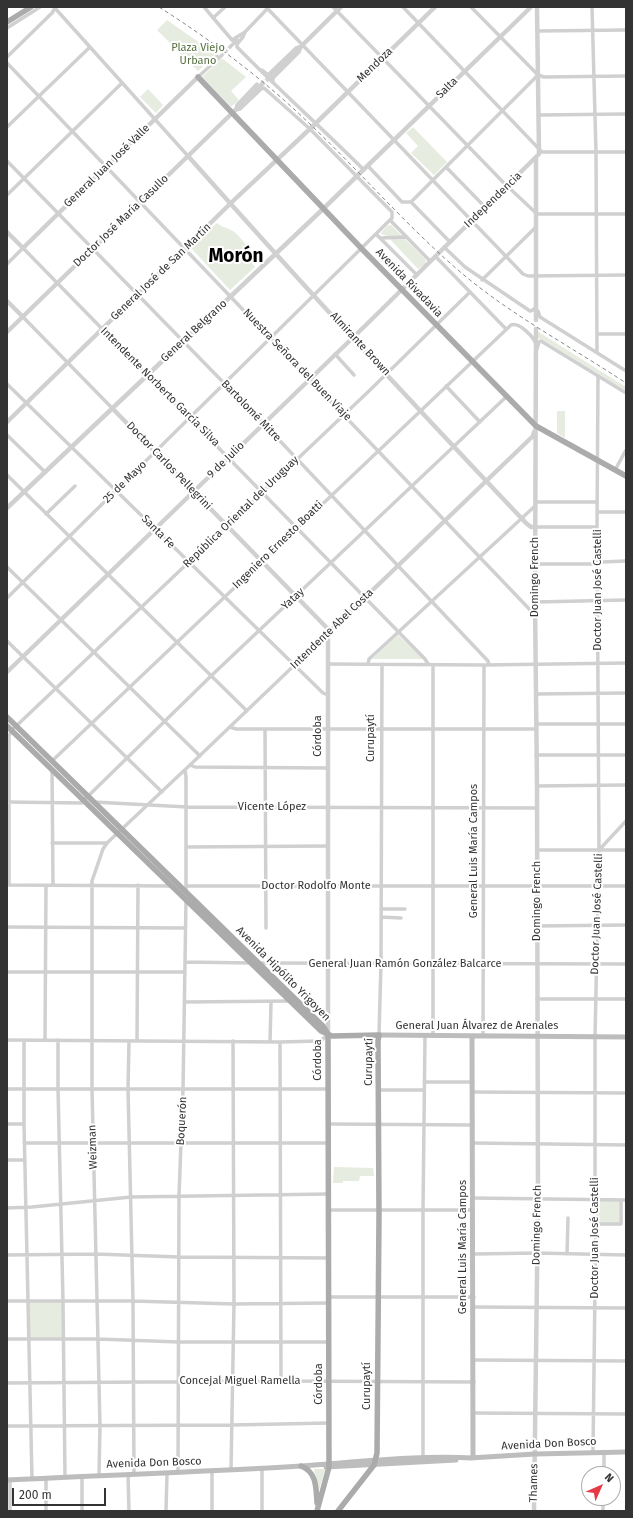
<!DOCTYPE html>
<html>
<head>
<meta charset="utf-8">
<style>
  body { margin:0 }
  #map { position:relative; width:633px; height:1518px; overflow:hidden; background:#fff; font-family:"Fira Sans",sans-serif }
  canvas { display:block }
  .frame { position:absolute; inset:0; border:8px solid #333; pointer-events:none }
  .north { position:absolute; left:581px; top:1466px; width:40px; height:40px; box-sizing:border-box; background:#fff; border:1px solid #adadad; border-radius:50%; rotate:45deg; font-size:11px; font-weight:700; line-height:16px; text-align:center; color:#333 }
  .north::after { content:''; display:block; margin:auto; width:14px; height:18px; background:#e63946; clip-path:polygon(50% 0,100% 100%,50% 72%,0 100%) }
  .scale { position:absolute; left:12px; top:1488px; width:94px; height:18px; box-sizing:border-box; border:2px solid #333; border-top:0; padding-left:5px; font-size:12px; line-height:14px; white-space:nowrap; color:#333; -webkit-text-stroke:3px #fff; paint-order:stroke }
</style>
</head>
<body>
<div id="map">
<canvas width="633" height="1518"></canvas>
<div class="frame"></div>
<div class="north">N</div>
<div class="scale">200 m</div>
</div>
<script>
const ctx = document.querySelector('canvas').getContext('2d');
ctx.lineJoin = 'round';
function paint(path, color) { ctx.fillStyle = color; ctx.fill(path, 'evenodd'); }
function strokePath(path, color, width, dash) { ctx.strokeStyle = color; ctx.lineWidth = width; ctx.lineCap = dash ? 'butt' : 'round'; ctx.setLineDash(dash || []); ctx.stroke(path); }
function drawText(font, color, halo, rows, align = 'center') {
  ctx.font = font + ' "Fira Sans",sans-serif'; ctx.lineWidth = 4; ctx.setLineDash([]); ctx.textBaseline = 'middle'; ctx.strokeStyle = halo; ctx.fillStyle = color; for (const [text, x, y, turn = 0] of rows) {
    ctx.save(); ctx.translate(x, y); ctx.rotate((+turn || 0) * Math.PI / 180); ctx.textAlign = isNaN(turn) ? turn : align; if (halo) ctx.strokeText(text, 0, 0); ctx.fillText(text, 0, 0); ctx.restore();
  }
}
paint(new Path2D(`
  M 167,20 L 214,53 L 214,56 L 198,71 L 157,30 Z
  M 221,59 L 223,59 L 246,77 L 231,91 L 239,100 L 231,107 L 202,77 Z
  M 148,89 L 163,105 L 156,113 L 140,97 Z
  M 413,127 L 447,162 L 434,175 L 411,153 L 418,146 L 406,133 Z
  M 217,223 C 221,227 226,227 231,230 C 237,233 243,241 247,246 C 253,253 248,259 255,267 L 230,290 L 191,248 L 191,246 Z
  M 391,225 L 426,260 L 425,264 L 418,269 L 387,236 L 381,234 L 381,233 L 387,226 Z
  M 537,331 L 626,387 L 626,391 L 543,340 L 538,338 Z
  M 557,411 L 565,411 L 565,438 L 557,433 Z
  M 398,635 L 423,659 L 372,659 Z
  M 334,1167 L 373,1168 L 374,1176 L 360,1176 L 359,1181 L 343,1181 L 343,1183 L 333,1183 Z
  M 599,1201 L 619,1201 L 619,1223 L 598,1223 Z
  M 27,1301 L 63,1301 L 63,1339 L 29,1339 Z
  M 315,1469 L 324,1469 L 325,1470 L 318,1494 L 317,1481 L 314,1470 Z`), '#e6ecdf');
strokePath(new Path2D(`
  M 221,56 L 230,47`), '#d6d6d6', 3.5, [3.5, 2]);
strokePath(new Path2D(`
  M 261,85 L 269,78`), '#d6d6d6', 4.5, [4.5, 2]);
strokePath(new Path2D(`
  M 54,7 L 188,156
  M 204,7 L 232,40 L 245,32 L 268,8
  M 266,7 L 523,274 L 528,276 L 626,275
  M 333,7 L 503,182 L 537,214 L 626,214
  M 403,7 L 542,152 L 626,152
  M 471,7 L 538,75 L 544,77 L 626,76
  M 592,7 L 596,152 L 597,352
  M 213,18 L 225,7
  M 7,28 L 40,7
  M 538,31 L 626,30
  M 245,32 L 243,37 L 237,44 L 237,47 C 278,89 322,128 364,170
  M 230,47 L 237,40
  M 7,57 L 52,13 L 55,8
  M 214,60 L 217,58 L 216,52
  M 7,63 L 536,616
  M 262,70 L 267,74 L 269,74 L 296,48 L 299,47
  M 198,77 L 221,56
  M 273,83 L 273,78 L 299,52 L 301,47
  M 236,109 L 237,105 L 257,84
  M 539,115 L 626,114
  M 7,127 L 90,47
  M 7,161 L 264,424 L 488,661 L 489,665
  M 368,166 L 402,202 L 411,202 L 450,242
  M 446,167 L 485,207
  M 7,195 L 122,83
  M 411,202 L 538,75
  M 390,220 L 430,261
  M 376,234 L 416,274
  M 380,238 L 407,237
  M 444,247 L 465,267 L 530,311 L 533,310 L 536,307
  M 435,256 L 506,329
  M 7,264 L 23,248 L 425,659 L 428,664
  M 482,280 L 536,227
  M 538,311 L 540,317 L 626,371
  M 23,317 L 113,409
  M 597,334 L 626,334
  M 537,349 L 539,342 L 541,341 L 626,393
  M 335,354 L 354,375
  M 7,384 L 323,693 L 328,695
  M 446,386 L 480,422
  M 7,435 L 45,472
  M 615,470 L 626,450
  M 7,475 L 247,711
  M 536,502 L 597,502
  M 598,512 L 626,512
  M 46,514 L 75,486
  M 535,527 L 597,527
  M 535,564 L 594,564 L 602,562 L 626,561
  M 7,567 L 200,756
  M 7,598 L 392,218 L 392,212 L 310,129 L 264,88 L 261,89 L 240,109 L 236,110
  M 535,602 L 626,600
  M 7,641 L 162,792
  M 328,664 L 484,665 L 626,663
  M 368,664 L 369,659 L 380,649 L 535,506
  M 433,665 L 433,1036
  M 536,694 L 626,693
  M 536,724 L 626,724
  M 230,727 L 236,729 L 536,729
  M 265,729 L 266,928
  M 536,755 L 626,755
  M 52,761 L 511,325 C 519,322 533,336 536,344
  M 190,765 L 195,767 L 328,768
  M 52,770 L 53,885
  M 185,770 L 186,777 L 186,893
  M 537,786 L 626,785
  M 7,802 L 82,803
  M 94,802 L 187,807 L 537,808
  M 81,803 L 211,676 L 506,397
  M 52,843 L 107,843
  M 187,847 L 328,846
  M 537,850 L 626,850
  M 599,850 L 626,821
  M 8,885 L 172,886
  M 9,885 L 9,736 L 12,730 L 369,391 L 470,292
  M 186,886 L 626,886
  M 381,909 L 405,909
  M 381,917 L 401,918
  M 537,926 L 626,925
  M 7,927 L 185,928
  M 185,962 L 251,963
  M 259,963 L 626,964
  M 7,972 L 185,972
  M 537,999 L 626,999
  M 185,1002 L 290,1001
  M 379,1035 L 381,963 L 382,664
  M 483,1036 L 484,665
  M 7,1040 L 280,1042 L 320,1041 L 328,1035
  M 24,1040 L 24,1124 L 32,1479
  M 45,1040 L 46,885
  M 58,1040 L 58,1089 L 63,1301 L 65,1477
  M 129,1041 L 128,1089 L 133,1301 L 134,1474
  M 137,1041 L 138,885
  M 270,1042 L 271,1003
  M 280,1042 L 281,1381
  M 424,1082 L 473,1082
  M 7,1089 L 328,1089
  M 378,1090 L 424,1090
  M 473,1092 L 626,1093
  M 7,1124 L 24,1124
  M 328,1124 L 473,1125
  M 24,1143 L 328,1143
  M 473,1143 L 626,1145
  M 7,1160 L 25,1160
  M 473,1198 L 626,1200
  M 7,1208 L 32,1207 L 131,1197 L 328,1194
  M 329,1210 L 473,1210
  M 596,1224 L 621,1224 L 621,1200
  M 474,1254 L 537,1253 L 626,1255
  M 567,1254 L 568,1218
  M 7,1255 L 96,1254 L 179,1257 L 329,1258
  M 329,1297 L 474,1297
  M 7,1301 L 133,1301 L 234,1304 L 329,1303
  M 474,1307 L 626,1308
  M 7,1339 L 98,1339 L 179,1342 L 329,1342
  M 474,1360 L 626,1361
  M 7,1383 L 281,1381 L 474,1382
  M 473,1413 L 626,1414
  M 7,1426 L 232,1425 L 329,1423
  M 593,1452 L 596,1204 L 595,1193 L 595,1037 L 599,850 L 597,527 L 598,376
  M 423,1458 L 423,1210 L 425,1036
  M 231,1469 L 234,1304 L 233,1041
  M 178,1472 L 179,1196 L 183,1089 L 186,899
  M 128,1474 L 129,1511
  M 604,1474 L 604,1452
  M 99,1475 L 100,1426 L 92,1089 L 92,881 L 103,849 L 107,843 L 190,765 L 328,633
  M 82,1476 L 82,1511
  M 10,1511 L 10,1480
  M 46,1511 L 46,1478
  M 166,1511 L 167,1473
  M 212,1511 L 212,1471
  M 262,1511 L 262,1468
  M 603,1511 L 603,1498`), '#d0d0d0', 3.5);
strokePath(new Path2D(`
  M 269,78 L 341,7
  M 188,156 C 298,280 411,402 526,523 L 531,527 L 535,527
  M 536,158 L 536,320
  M 7,232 L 23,248 L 198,77
  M 7,301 L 23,317
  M 7,332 L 261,85
  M 113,409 L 327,628 L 328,633 L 328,1035
  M 7,422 L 233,201 L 313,126 L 435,7
  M 7,508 L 323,209 L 531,7
  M 328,633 L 533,436 L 534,432
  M 7,672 L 368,323 L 539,154 L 537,7
  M 534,1511 L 538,1199 L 537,786 L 535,602 L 536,329`), '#d0d0d0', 4.5);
strokePath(new Path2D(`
  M 379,1035 L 626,1037
  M 472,1036 L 473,1458
  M 470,1458 L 535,1454 L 626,1452
  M 326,1467 L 456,1460
  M 7,1480 C 105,1475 203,1472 301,1466 C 358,1462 416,1455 473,1458`), '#bdbdbd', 5);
strokePath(new Path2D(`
  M 7,22 L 31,7
  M 198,77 L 362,249 L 536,426 L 626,476
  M 7,717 L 323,1026 L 328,1034
  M 7,726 L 321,1031 L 332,1036 L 379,1035 L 378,1041 L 379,1216 L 377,1453 L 374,1465 L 338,1511
  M 301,1466 C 317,1472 316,1488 317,1503
  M 317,1511 L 329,1467 L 328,1035`), '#ababab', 5.5);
strokePath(new Path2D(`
  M 159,7 C 214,42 267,82 314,128 C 362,174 408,227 458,270 C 509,314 570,346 626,383`), '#888', 1, [4, 3]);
drawText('11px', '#56703f', '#fff', [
  ["Plaza Viejo",198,48],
  ["Urbano",198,61]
]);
drawText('11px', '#333', '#fff', [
  ["Mendoza",375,65,-44],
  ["Salta",447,88,-44],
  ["General Juan José Valle",107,166,-44],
  ["Independencia",493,200,-44],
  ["Doctor José María Casullo",121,221,-44],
  ["General José de San Martín",161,272,-44],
  ["Avenida Rivadavia",409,283,46],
  ["General Belgrano",194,331,-43],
  ["Almirante Brown",360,344,47],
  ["Nuestra Señora del Buen Viaje",297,365,46],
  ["Intendente Norberto García Silva",160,387,45],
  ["Bartolomé Mitre",251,411,46],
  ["9 de Julio",226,460,-44],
  ["Doctor Carlos Pellegrini",169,466,46],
  ["25 de Mayo",125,482,-44],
  ["República Oriental del Uruguay",241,512,-44],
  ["Santa Fe",158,532,45],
  ["Ingeniero Ernesto Boatti",278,545,-44],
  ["Domingo French",535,577,-90],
  ["Doctor Juan José Castelli",598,590,-90],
  ["Yatay",293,599,-43],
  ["Intendente Abel Costa",332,629,-44],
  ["Córdoba",318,736,-90],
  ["Curupaytí",371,738,-90],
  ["Vicente López",272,807],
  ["General Luis María Campos",474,851,-90],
  ["Doctor Rodolfo Monte",316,886],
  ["Domingo French",537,901,-90],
  ["Doctor Juan José Castelli",597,914,-88],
  ["General Juan Ramón González Balcarce",405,964],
  ["Avenida Hipólito Yrigoyen",283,974,45],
  ["General Juan Álvarez de Arenales",477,1026],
  ["Córdoba",318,1060,-90],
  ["Curupaytí",369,1062,-89],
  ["Boquerón",182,1121,-87],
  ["Weizman",93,1147,-92],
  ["Domingo French",537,1225,-89],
  ["Doctor Juan José Castelli",595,1238,-90],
  ["General Luis María Campos",463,1247,-90],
  ["Concejal Miguel Ramella",240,1381],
  ["Córdoba",319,1384,-90],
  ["Curupaytí",367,1386,-90],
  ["Avenida Don Bosco",549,1444,-3],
  ["Avenida Don Bosco",154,1463,-2],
  ["Thames",534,1483,-89]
]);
drawText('bold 19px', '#000', '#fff', [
  ["Morón",236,257]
]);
</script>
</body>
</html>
